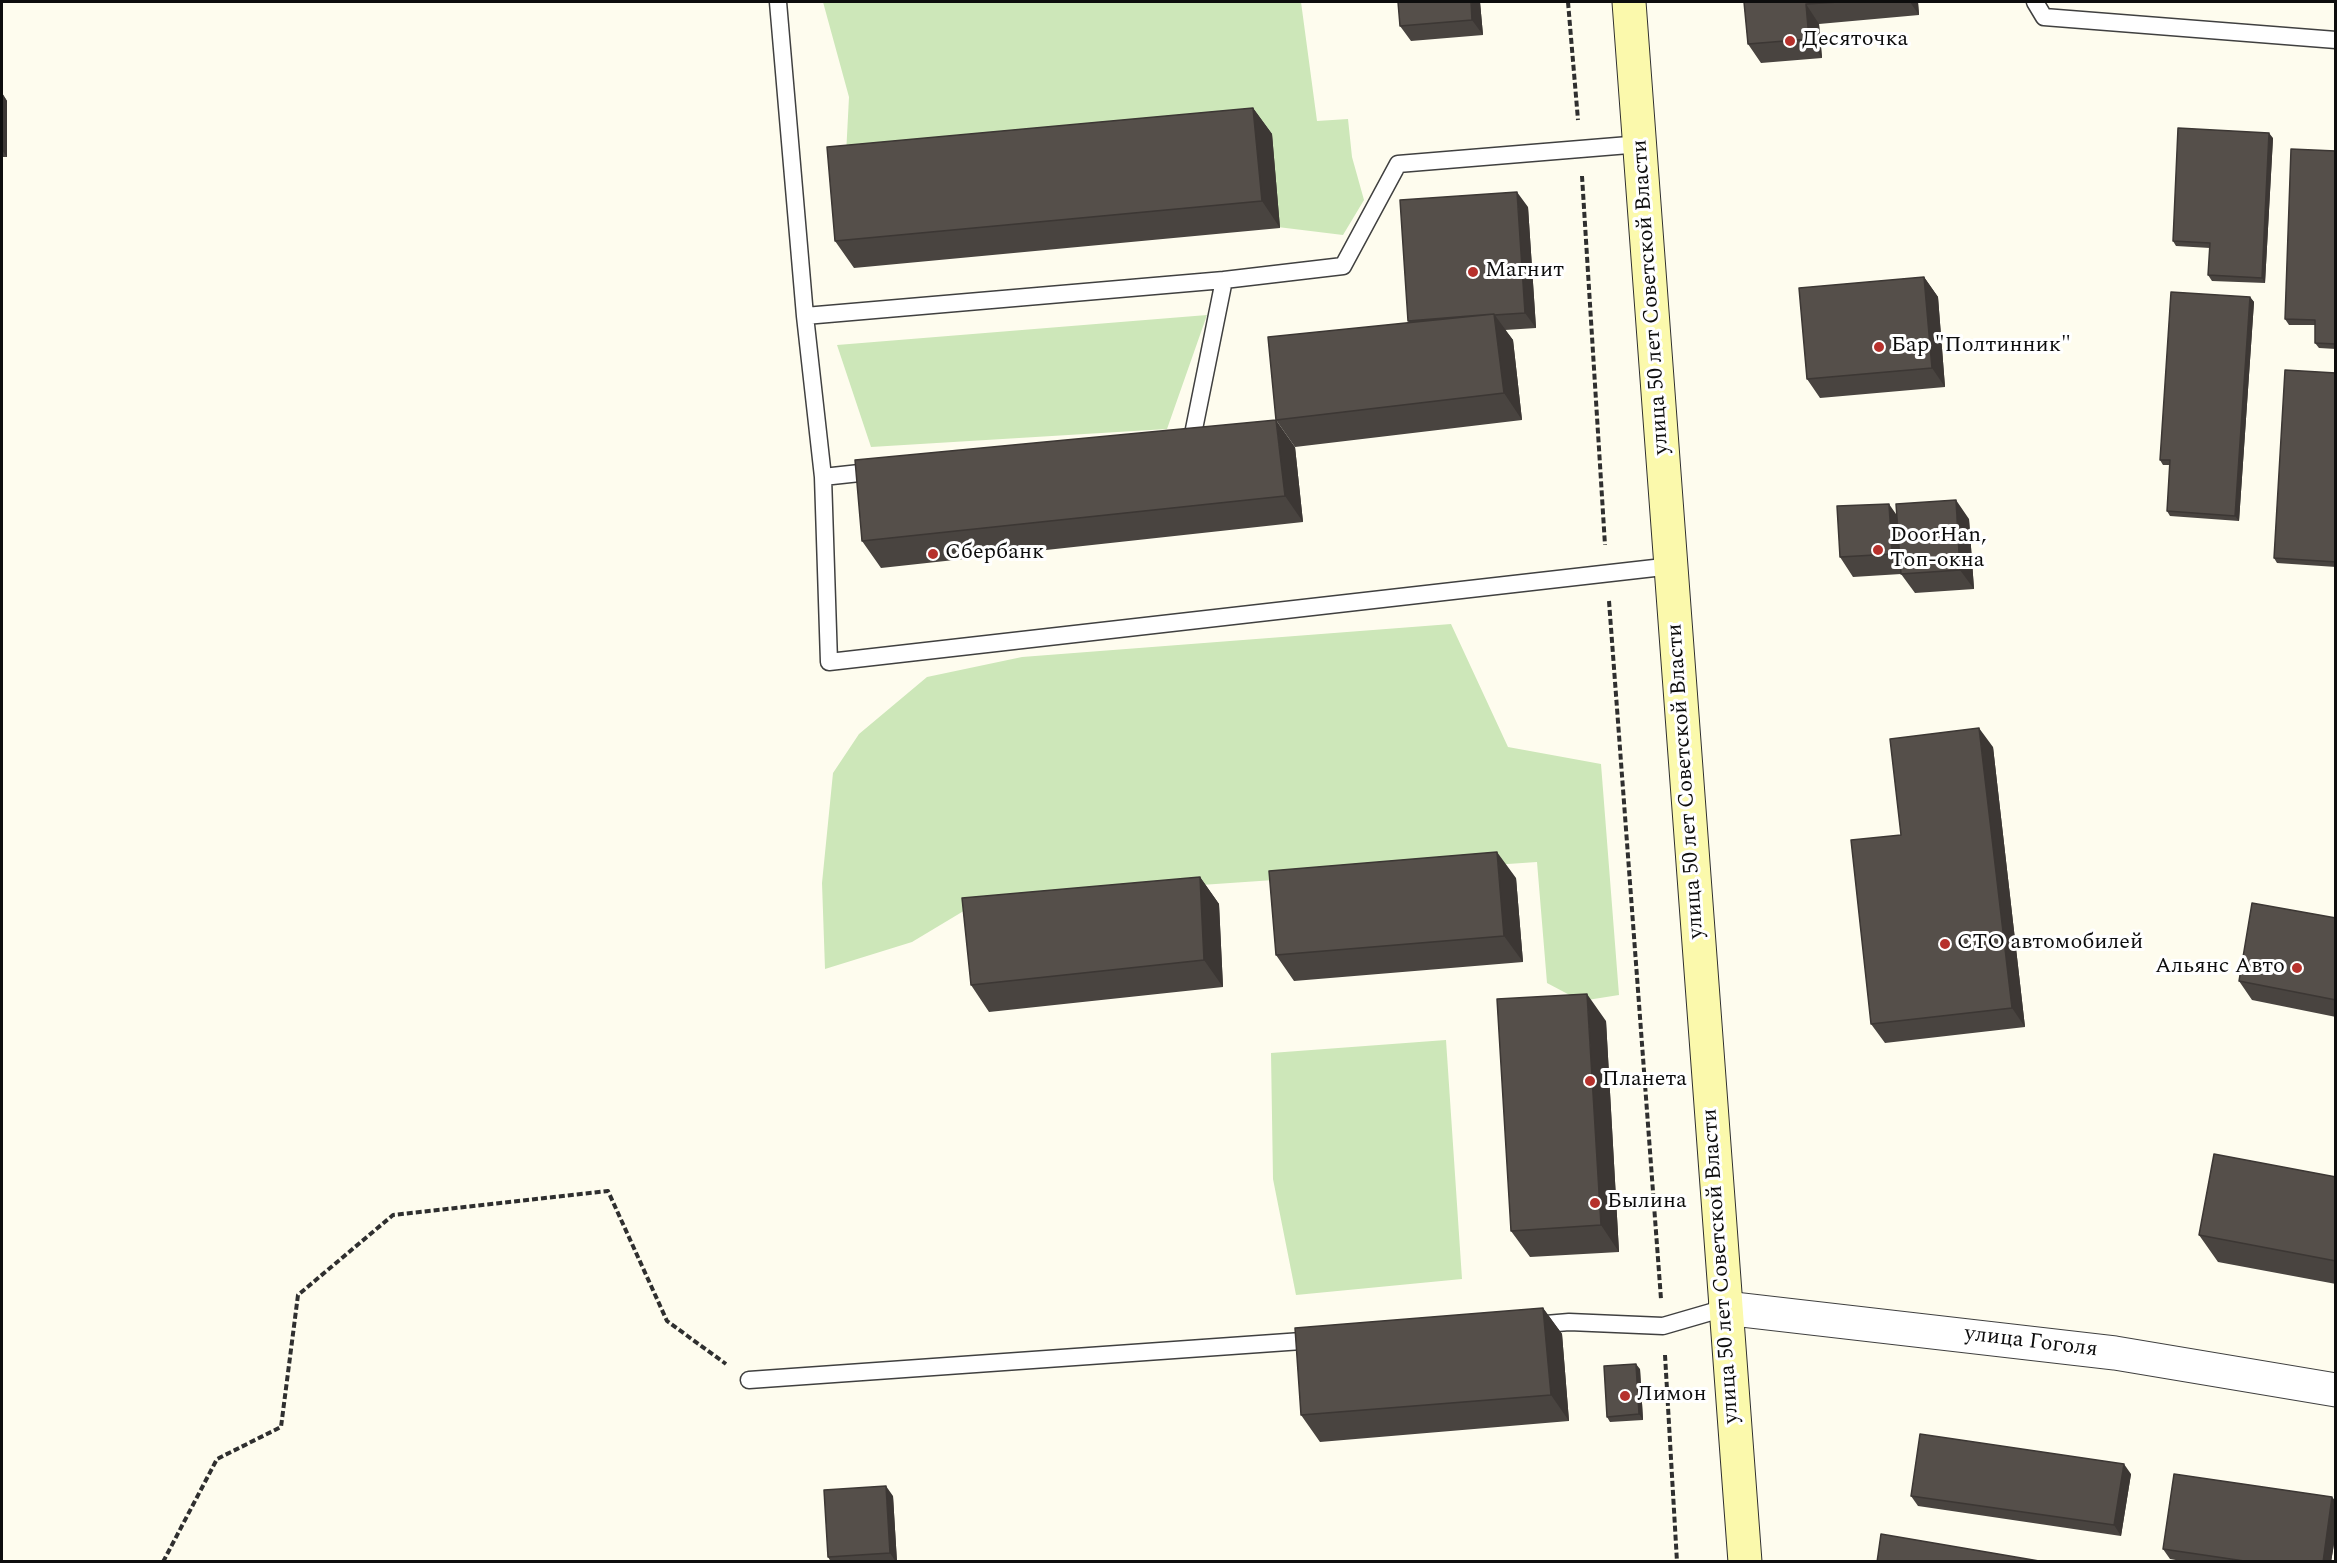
<!DOCTYPE html>
<html>
<head>
<meta charset="utf-8">
<style>
  body { margin:0 }
  #map { position:relative; width:2337px; height:1563px; overflow:hidden; background:#fefcee; font-family:Spectral,serif }
  canvas { display:block }
  .frame { position:absolute; inset:0; border:3px solid #0d0d0d; pointer-events:none }
</style>
</head>
<body>
<div id="map">
<canvas width="2337" height="1563"></canvas>
<div class="frame"></div>
</div>
<script>
const ctx = document.querySelector('canvas').getContext('2d');
ctx.lineJoin = 'round';
function paint(path, color) { ctx.fillStyle = color; ctx.fill(path, 'evenodd'); }
function strokePath(path, color, width, dash) { ctx.strokeStyle = color; ctx.lineWidth = width; ctx.lineCap = dash ? 'butt' : 'round'; ctx.setLineDash(dash || []); ctx.stroke(path); }
function drawText(font, color, halo, rows, align = 'center') {
  ctx.font = font + ' Spectral,serif'; ctx.lineWidth = 6; ctx.setLineDash([]); ctx.textBaseline = 'middle'; ctx.strokeStyle = halo; ctx.fillStyle = color; for (const [text, x, y, turn = 0] of rows) {
    ctx.save(); ctx.translate(x, y); ctx.rotate((+turn || 0) * Math.PI / 180); ctx.textAlign = isNaN(turn) ? turn : align; if (halo) ctx.strokeText(text, 0, 0); ctx.fillText(text, 0, 0); ctx.restore();
  }
}
paint(new Path2D(`
  M 823,2 L 1301,2 L 1317,121 L 1348,119 L 1352,157 L 1364,200 L 1343,235 L 845,174 L 849,97 Z
  M 1207,315 L 1167,429 L 871,447 L 837,345 Z
  M 1451,624 L 1508,747 L 1601,764 L 1619,995 L 1581,1001 L 1547,983 L 1537,862 L 982,900 L 912,942 L 825,969 L 822,883 L 833,773 L 859,734 L 927,677 L 1022,657 Z
  M 1446,1040 L 1462,1279 L 1296,1295 L 1273,1179 L 1271,1053 Z`), '#cde7b9');
const lane = new Path2D(`
  M 778,2 L 805,316 L 823,477 L 829,662 L 1672,566
  M 2035,2 L 2044,17 L 2336,40
  M 805,316 L 1224,280
  M 1181,440 L 1192,439 L 1224,280 L 1343,266 L 1398,164 L 1641,144
  M 823,477 L 878,471
  M 1534,1325 L 1569,1322 L 1663,1326 L 1725,1308
  M 749,1380 L 1316,1340`);
const street = new Path2D(`
  M 1725,1308 L 2115,1353 L 2336,1390`);
const secondary = new Path2D(`
  M 1629,2 L 1745,1562`);
strokePath(lane, '#404040', 19);
strokePath(street, '#404040', 35);
strokePath(secondary, '#2f2f2f', 35);
strokePath(new Path2D(`
  M 1568,2 L 1578,120
  M 1582,176 L 1605,545
  M 1609,601 L 1661,1299
  M 1665,1355 L 1677,1562
  M 163,1562 L 217,1459 L 281,1427 L 298,1295 L 393,1215 L 608,1191 L 667,1321 L 726,1364`), '#2f2f2f', 4, [6, 3]);
strokePath(lane, '#fff', 16);
strokePath(street, '#fff', 33);
strokePath(secondary, '#fbf9ac', 33);
paint(new Path2D(`
  M 1480,2 L 1483,35 L 1411,41 L 1400,26 Z
  M 1744,2 L 1918,2 L 1919,15 L 1819,24 L 1822,58 L 1761,63 L 1748,44 Z
  M 2,93 L 7,101 L 7,157 L 2,157 Z
  M 1253,108 L 1272,134 L 1280,228 L 854,268 L 835,241 Z
  M 2273,138 L 2265,283 L 2212,281 L 2208,275 L 2210,248 L 2176,246 L 2173,241 Z
  M 2336,151 L 2336,349 L 2319,348 L 2315,343 L 2315,325 L 2289,325 L 2285,319 Z
  M 1528,207 L 1536,328 L 1505,330 L 1513,340 L 1522,420 L 1295,447 L 1276,420 L 1409,322 L 1408,321 Z
  M 1924,277 L 1938,297 L 1945,387 L 1820,398 L 1807,379 Z
  M 2250,297 L 2254,302 L 2239,521 L 2170,516 L 2167,511 L 2170,465 L 2163,465 L 2160,460 Z
  M 2336,373 L 2336,567 L 2277,563 L 2274,558 Z
  M 1295,447 L 1303,522 L 881,568 L 862,541 Z
  M 1897,516 L 1969,519 L 1974,589 L 1915,593 L 1901,574 L 1853,577 L 1840,557 Z
  M 1993,747 L 2025,1027 L 1885,1043 L 1871,1024 L 1901,835 Z
  M 1200,877 L 1219,904 L 1223,987 L 989,1012 L 971,985 Z
  M 1516,878 L 1523,962 L 1294,981 L 1276,955 Z
  M 2336,918 L 2336,1017 L 2252,1000 L 2239,981 Z
  M 1606,1021 L 1619,1252 L 1530,1257 L 1511,1231 Z
  M 2336,1177 L 2336,1284 L 2218,1262 L 2199,1235 Z
  M 1543,1308 L 1562,1334 L 1569,1421 L 1320,1442 L 1301,1415 Z
  M 1640,1369 L 1643,1420 L 1610,1422 L 1607,1417 Z
  M 2131,1474 L 2121,1536 L 1918,1506 L 1911,1496 Z
  M 893,1496 L 897,1562 L 831,1562 L 828,1557 Z
  M 2332,1497 L 2336,1502 L 2336,1532 L 2331,1562 L 2187,1562 L 2170,1559 L 2163,1549 Z`), '#494440');
paint(new Path2D(`
  M 1471,2 L 1480,2 L 1483,35 L 1472,20 Z
  M 1910,2 L 1918,2 L 1919,15 Z
  M 1806,4 L 1819,24 L 1822,58 L 1809,39 Z
  M 2,93 L 7,101 L 7,157 L 2,150 Z
  M 1253,108 L 1272,134 L 1280,228 L 1262,201 Z
  M 2269,133 L 2273,138 L 2265,283 L 2262,278 Z
  M 1517,192 L 1528,207 L 1536,328 L 1525,313 Z
  M 1924,277 L 1938,297 L 1945,387 L 1932,368 Z
  M 2250,297 L 2254,302 L 2239,521 L 2235,516 Z
  M 1494,314 L 1513,340 L 1522,420 L 1504,393 Z
  M 1276,420 L 1295,447 L 1303,522 L 1285,496 Z
  M 1956,500 L 1969,519 L 1974,589 L 1960,570 Z
  M 1889,504 L 1903,524 L 1906,573 L 1892,554 Z
  M 1979,728 L 1993,747 L 2025,1027 L 2012,1008 Z
  M 1497,852 L 1516,878 L 1523,962 L 1504,936 Z
  M 1200,877 L 1219,904 L 1223,987 L 1204,960 Z
  M 1587,994 L 1606,1021 L 1619,1252 L 1601,1225 Z
  M 1543,1308 L 1562,1334 L 1569,1421 L 1551,1395 Z
  M 1636,1364 L 1640,1369 L 1643,1420 L 1639,1414 Z
  M 2124,1464 L 2131,1474 L 2121,1536 L 2114,1525 Z
  M 886,1486 L 893,1496 L 897,1562 L 896,1562 L 890,1553 Z
  M 2332,1497 L 2336,1502 L 2336,1532 L 2331,1562 L 2323,1562 Z`), '#3c3734');
const building = new Path2D(`
  M 1398,2 L 1471,2 L 1472,20 L 1400,26 Z
  M 1744,2 L 1839,2 L 1806,4 L 1809,39 L 1748,44 Z
  M 1253,108 L 1262,201 L 835,241 L 827,147 Z
  M 2178,128 L 2269,133 L 2262,278 L 2208,275 L 2210,243 L 2173,241 Z
  M 2291,149 L 2336,151 L 2336,344 L 2315,343 L 2315,320 L 2285,319 Z
  M 1517,192 L 1525,313 L 1494,315 L 1494,314 L 1408,321 L 1400,200 Z
  M 1924,277 L 1932,368 L 1807,379 L 1799,288 Z
  M 2171,292 L 2250,297 L 2235,516 L 2167,511 L 2170,460 L 2160,460 Z
  M 1494,314 L 1504,393 L 1276,420 L 1268,337 Z
  M 2285,370 L 2336,373 L 2336,562 L 2274,558 Z
  M 1276,420 L 1285,496 L 862,541 L 855,460 Z
  M 1956,500 L 1960,570 L 1901,574 L 1896,504 Z
  M 1889,504 L 1892,554 L 1840,557 L 1837,506 Z
  M 1979,728 L 2012,1008 L 1871,1024 L 1851,840 L 1901,835 L 1890,739 Z
  M 1497,852 L 1504,936 L 1276,955 L 1269,871 Z
  M 1200,877 L 1204,960 L 971,985 L 962,898 Z
  M 2252,903 L 2336,918 L 2336,1000 L 2239,981 Z
  M 1587,994 L 1601,1225 L 1511,1231 L 1497,999 Z
  M 2214,1154 L 2336,1177 L 2336,1261 L 2199,1235 Z
  M 1543,1308 L 1551,1395 L 1301,1415 L 1295,1328 Z
  M 1636,1364 L 1639,1414 L 1607,1417 L 1604,1366 Z
  M 1920,1434 L 2124,1464 L 2114,1525 L 1911,1496 Z
  M 2174,1474 L 2332,1497 L 2323,1562 L 2251,1562 L 2163,1549 Z
  M 886,1486 L 890,1553 L 828,1557 L 824,1490 Z
  M 1881,1534 L 2045,1562 L 1877,1562 Z`);
paint(building, '#554f4a');
strokePath(building, '#3c3734', 1.5);
for (const [x, y, r, color] of [
  [1790,41,6,"#b6312c"],
  [1473,272,6,"#b6312c"],
  [1879,347,6,"#b6312c"],
  [1878,550,6,"#b6312c"],
  [933,554,6,"#b6312c"],
  [1945,944,6,"#b6312c"],
  [2297,968,6,"#b6312c"],
  [1590,1081,6,"#b6312c"],
  [1595,1203,6,"#b6312c"],
  [1625,1396,6,"#b6312c"]
]) { const dot = new Path2D(); dot.arc(x, y, r, 0, 2 * Math.PI); ctx.fillStyle = color; ctx.fill(dot); strokePath(dot, '#fff', 2); }
drawText('22px', '#0d0d0d', '#fff', [
  ["Десяточка",1802,41],
  ["Магнит",1485,272],
  ["Бар \"Полтинник\"",1891,347],
  ["DoorHan,",1890,537],
  ["Топ-окна",1890,562],
  ["Сбербанк",945,554],
  ["СТО автомобилей",1957,944],
  ["Альянс Авто",2285,968,"right"],
  ["Планета",1602,1081],
  ["Былина",1607,1203],
  ["Лимон",1637,1396]
], 'left');
drawText('22px', '#0d0d0d', '#fff', [
  ["улица 50 лет Советской Власти",1652,297,-94],
  ["улица 50 лет Советской Власти",1687,781,-94],
  ["улица 50 лет Советской Власти",1722,1266,-94],
  ["улица Гоголя",2031,1343,7]
]);
</script>
</body>
</html>
